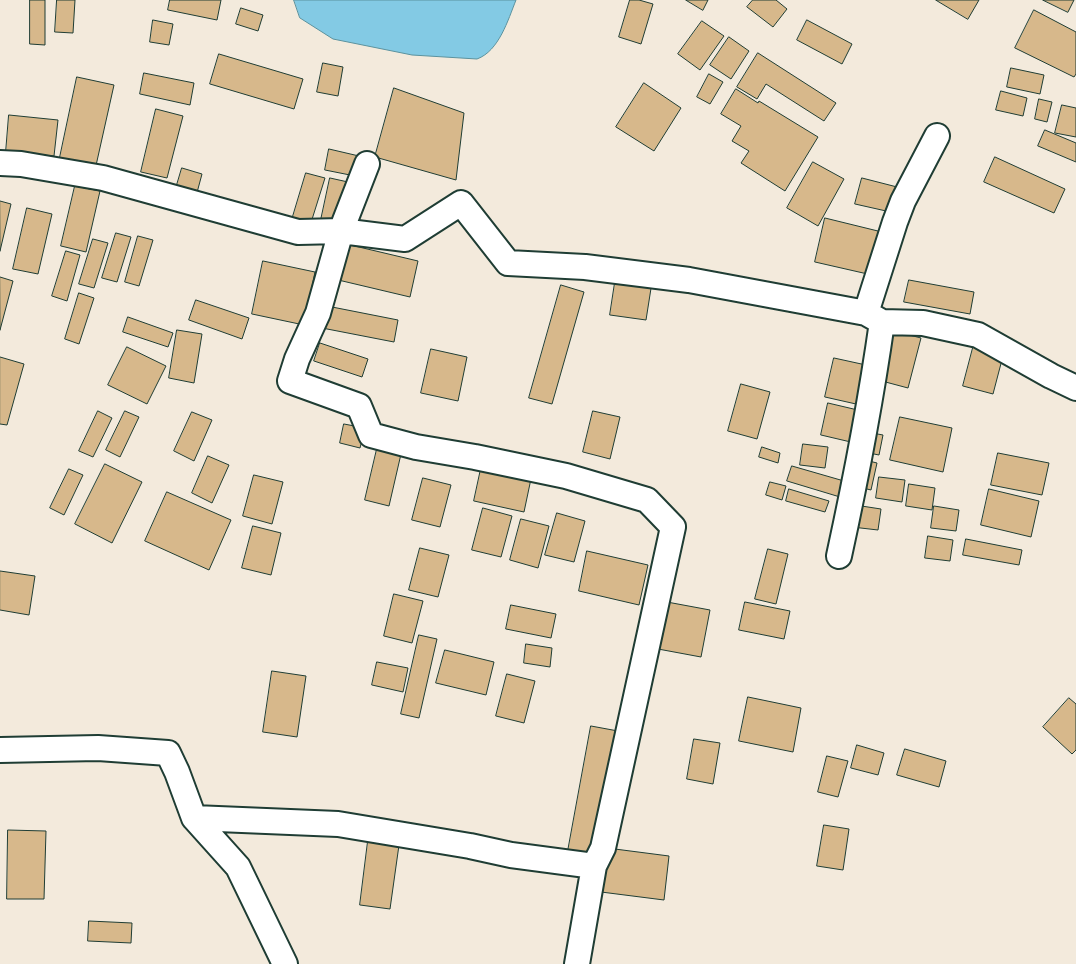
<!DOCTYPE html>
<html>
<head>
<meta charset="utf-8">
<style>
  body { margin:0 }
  canvas { display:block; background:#f3eadc }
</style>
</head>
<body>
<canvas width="1076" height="964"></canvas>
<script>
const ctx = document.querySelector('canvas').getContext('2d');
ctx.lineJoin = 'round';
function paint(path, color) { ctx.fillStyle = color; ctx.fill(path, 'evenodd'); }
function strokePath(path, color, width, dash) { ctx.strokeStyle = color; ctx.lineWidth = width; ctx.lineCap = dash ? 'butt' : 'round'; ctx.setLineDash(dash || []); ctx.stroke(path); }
const water = new Path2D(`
  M 294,0 L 516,0 C 508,20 499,51 477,59 L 412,55 L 333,39 L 300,18 Z`);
paint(water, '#83cae4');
strokePath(water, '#5b929e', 1);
const building = new Path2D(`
  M 30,0 L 45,0 L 45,45 L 30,44 Z
  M 57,0 L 75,0 L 73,33 L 55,32 Z
  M 170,0 L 221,0 L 217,20 L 168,10 Z
  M 630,0 L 639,0 L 653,4 L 641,44 L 619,37 Z
  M 686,0 L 708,0 L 703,10 Z
  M 753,0 L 776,0 L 787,9 L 773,27 L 747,7 Z
  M 936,0 L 979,0 L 968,19 Z
  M 1043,0 L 1074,0 L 1068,12 Z
  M 241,8 L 263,15 L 258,31 L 236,24 Z
  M 1034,10 L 1076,32 L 1076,74 L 1074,77 L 1015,48 Z
  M 153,20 L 173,24 L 169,45 L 150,42 Z
  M 807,20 L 852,44 L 842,64 L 797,40 Z
  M 702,21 L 724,36 L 700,70 L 678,54 Z
  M 729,37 L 749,51 L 731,79 L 710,65 Z
  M 758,53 L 836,103 L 824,121 L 766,84 L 757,99 L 737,87 Z
  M 219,54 L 303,79 L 294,109 L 210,84 Z
  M 323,63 L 343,67 L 338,96 L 317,92 Z
  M 1011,68 L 1044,75 L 1040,94 L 1007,87 Z
  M 144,73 L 194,83 L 190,105 L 140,94 Z
  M 709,74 L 723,82 L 710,104 L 697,97 Z
  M 77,77 L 114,85 L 95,170 L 59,162 Z
  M 644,83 L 681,108 L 654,151 L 616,127 Z
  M 394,88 L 464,113 L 456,180 L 375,157 Z
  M 736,89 L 758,103 L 759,101 L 818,137 L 785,191 L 741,163 L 749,151 L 732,141 L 741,126 L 721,114 Z
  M 1001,91 L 1027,98 L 1023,116 L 996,110 Z
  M 1039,99 L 1052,102 L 1047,122 L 1035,119 Z
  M 1062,105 L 1076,108 L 1076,137 L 1055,133 Z
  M 156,109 L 183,116 L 167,178 L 141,172 Z
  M 9,115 L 58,120 L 54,156 L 6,152 Z
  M 1045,130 L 1076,143 L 1076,162 L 1038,146 Z
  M 329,149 L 359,156 L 355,176 L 325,170 Z
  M 995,157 L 1065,189 L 1054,213 L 984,182 Z
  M 813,162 L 844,179 L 818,226 L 787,208 Z
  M 182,168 L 202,174 L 195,200 L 174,195 Z
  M 306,173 L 325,178 L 309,229 L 291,223 Z
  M 330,178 L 348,182 L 339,224 L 321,220 Z
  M 862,178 L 901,188 L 895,213 L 855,204 Z
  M 75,186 L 100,191 L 86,252 L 61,246 Z
  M 0,201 L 11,204 L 0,251 Z
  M 27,208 L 52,214 L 38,274 L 13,269 Z
  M 825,218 L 882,232 L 872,275 L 815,262 Z
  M 116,233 L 131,237 L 117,282 L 102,278 Z
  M 138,236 L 153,240 L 139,286 L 125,282 Z
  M 93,239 L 108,243 L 94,288 L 79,284 Z
  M 342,243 L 418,261 L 410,297 L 334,279 Z
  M 66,251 L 80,255 L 67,301 L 52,296 Z
  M 263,261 L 315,272 L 304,325 L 252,314 Z
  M 616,276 L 652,282 L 646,320 L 610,315 Z
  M 0,277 L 13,281 L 0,330 Z
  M 909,280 L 974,292 L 970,314 L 904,302 Z
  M 561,285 L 584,292 L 552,404 L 529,398 Z
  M 79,293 L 94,298 L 79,344 L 65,339 Z
  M 196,300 L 249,318 L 242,339 L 189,320 Z
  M 327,306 L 398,320 L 394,342 L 322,328 Z
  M 128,317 L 173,333 L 168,347 L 123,332 Z
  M 177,330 L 202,334 L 194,383 L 169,378 Z
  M 890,330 L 921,338 L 908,388 L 878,380 Z
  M 320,343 L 368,359 L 362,377 L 314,361 Z
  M 974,344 L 1004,352 L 993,394 L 963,386 Z
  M 127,347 L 166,366 L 147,404 L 108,385 Z
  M 431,349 L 467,357 L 458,401 L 421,393 Z
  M 0,357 L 24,364 L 7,425 L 0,424 Z
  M 834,358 L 866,365 L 856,404 L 825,397 Z
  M 741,384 L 770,392 L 757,439 L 728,431 Z
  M 828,403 L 862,411 L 855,443 L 821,435 Z
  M 98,411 L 112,418 L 93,457 L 79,451 Z
  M 125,411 L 139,417 L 120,457 L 106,450 Z
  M 593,411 L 620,417 L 610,459 L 583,452 Z
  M 192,412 L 212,420 L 194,461 L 174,451 Z
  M 900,417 L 952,428 L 943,472 L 890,460 Z
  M 344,424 L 365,428 L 360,448 L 340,443 Z
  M 867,432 L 883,435 L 879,455 L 864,452 Z
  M 803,444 L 828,447 L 825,468 L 800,465 Z
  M 762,447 L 780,453 L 778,463 L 759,457 Z
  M 377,449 L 401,454 L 389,506 L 365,500 Z
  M 998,453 L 1049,463 L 1042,495 L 991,485 Z
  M 208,456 L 229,465 L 212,503 L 192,493 Z
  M 861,459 L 877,463 L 871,490 L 855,486 Z
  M 105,464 L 142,482 L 112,543 L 75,524 Z
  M 482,464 L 532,474 L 524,512 L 474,501 Z
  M 792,466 L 844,481 L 840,497 L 787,481 Z
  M 69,469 L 83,475 L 64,515 L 50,508 Z
  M 254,475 L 283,482 L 272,524 L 243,516 Z
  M 879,477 L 905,480 L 902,502 L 876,498 Z
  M 423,478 L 451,485 L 440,527 L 412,520 Z
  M 770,482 L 786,486 L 782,500 L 766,495 Z
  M 909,484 L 935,488 L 932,510 L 906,506 Z
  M 789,489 L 829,501 L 825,512 L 786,501 Z
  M 989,489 L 1039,501 L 1031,537 L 981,525 Z
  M 167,492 L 231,520 L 209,570 L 145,541 Z
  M 855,505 L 881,509 L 878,530 L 852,527 Z
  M 934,506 L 959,510 L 956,531 L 931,528 Z
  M 483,508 L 512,516 L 501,557 L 472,550 Z
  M 557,513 L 585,521 L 574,562 L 545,555 Z
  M 521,519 L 549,526 L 538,568 L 510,560 Z
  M 253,526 L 281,533 L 271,575 L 242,568 Z
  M 928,536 L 953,540 L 950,561 L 925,558 Z
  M 966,539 L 1022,550 L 1019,565 L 963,555 Z
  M 420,548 L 449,555 L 438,597 L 409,590 Z
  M 768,549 L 788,554 L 776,604 L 755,599 Z
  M 587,551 L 648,565 L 639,605 L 579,591 Z
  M 0,571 L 35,576 L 29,615 L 0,610 Z
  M 394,594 L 423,601 L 412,643 L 384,636 Z
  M 667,602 L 710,610 L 701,657 L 658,649 Z
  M 745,602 L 790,611 L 784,639 L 739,630 Z
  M 511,605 L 556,614 L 551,638 L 506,629 Z
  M 419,635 L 437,639 L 419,718 L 401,714 Z
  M 526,644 L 552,648 L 550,667 L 524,663 Z
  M 445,650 L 494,662 L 486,695 L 436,683 Z
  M 377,662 L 408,668 L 403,692 L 372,685 Z
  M 272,671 L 306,676 L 297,737 L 263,732 Z
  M 507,674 L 535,681 L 524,723 L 496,716 Z
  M 748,697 L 801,708 L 793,752 L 739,741 Z
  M 1069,698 L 1076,704 L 1076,750 L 1072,754 L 1043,727 Z
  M 591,726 L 618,731 L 595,855 L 568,851 Z
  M 694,739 L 720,743 L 713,784 L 687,779 Z
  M 857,745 L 884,753 L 878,775 L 851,768 Z
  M 905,749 L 946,761 L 939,787 L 897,775 Z
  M 827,756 L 848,761 L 838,797 L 818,792 Z
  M 824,825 L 849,829 L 843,870 L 817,866 Z
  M 8,830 L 46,831 L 44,899 L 7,899 Z
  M 368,841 L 399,845 L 390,909 L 360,905 Z
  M 607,848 L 669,856 L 664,900 L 601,892 Z
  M 89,921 L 132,923 L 131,943 L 88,941 Z`);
paint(building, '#d7b88b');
strokePath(building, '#1f3d34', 1);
const minor = new Path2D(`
  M 0,163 L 21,164 L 103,178 L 298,232 L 341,231 L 405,239 L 461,203 L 508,263 L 585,267 L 689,280 L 866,313 L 882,322 L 923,323 L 978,335 L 1051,376 L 1076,388
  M 367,164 L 341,231 L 318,313 L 297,359 L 290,381 L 359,406 L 371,435 L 416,447 L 475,457 L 566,476 L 647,500 L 673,527 L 603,848 L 594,866 L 577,964
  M 866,313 L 895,222 L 903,201 L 937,136
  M 839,556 C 856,478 871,400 882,322
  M 0,750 L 98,748 L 168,753 L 177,772 L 194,818 L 238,867 L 285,964
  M 194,818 L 338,824 L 470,846 L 511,855 L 594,866`);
strokePath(minor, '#1f3d34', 28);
strokePath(minor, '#fff', 24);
</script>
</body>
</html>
